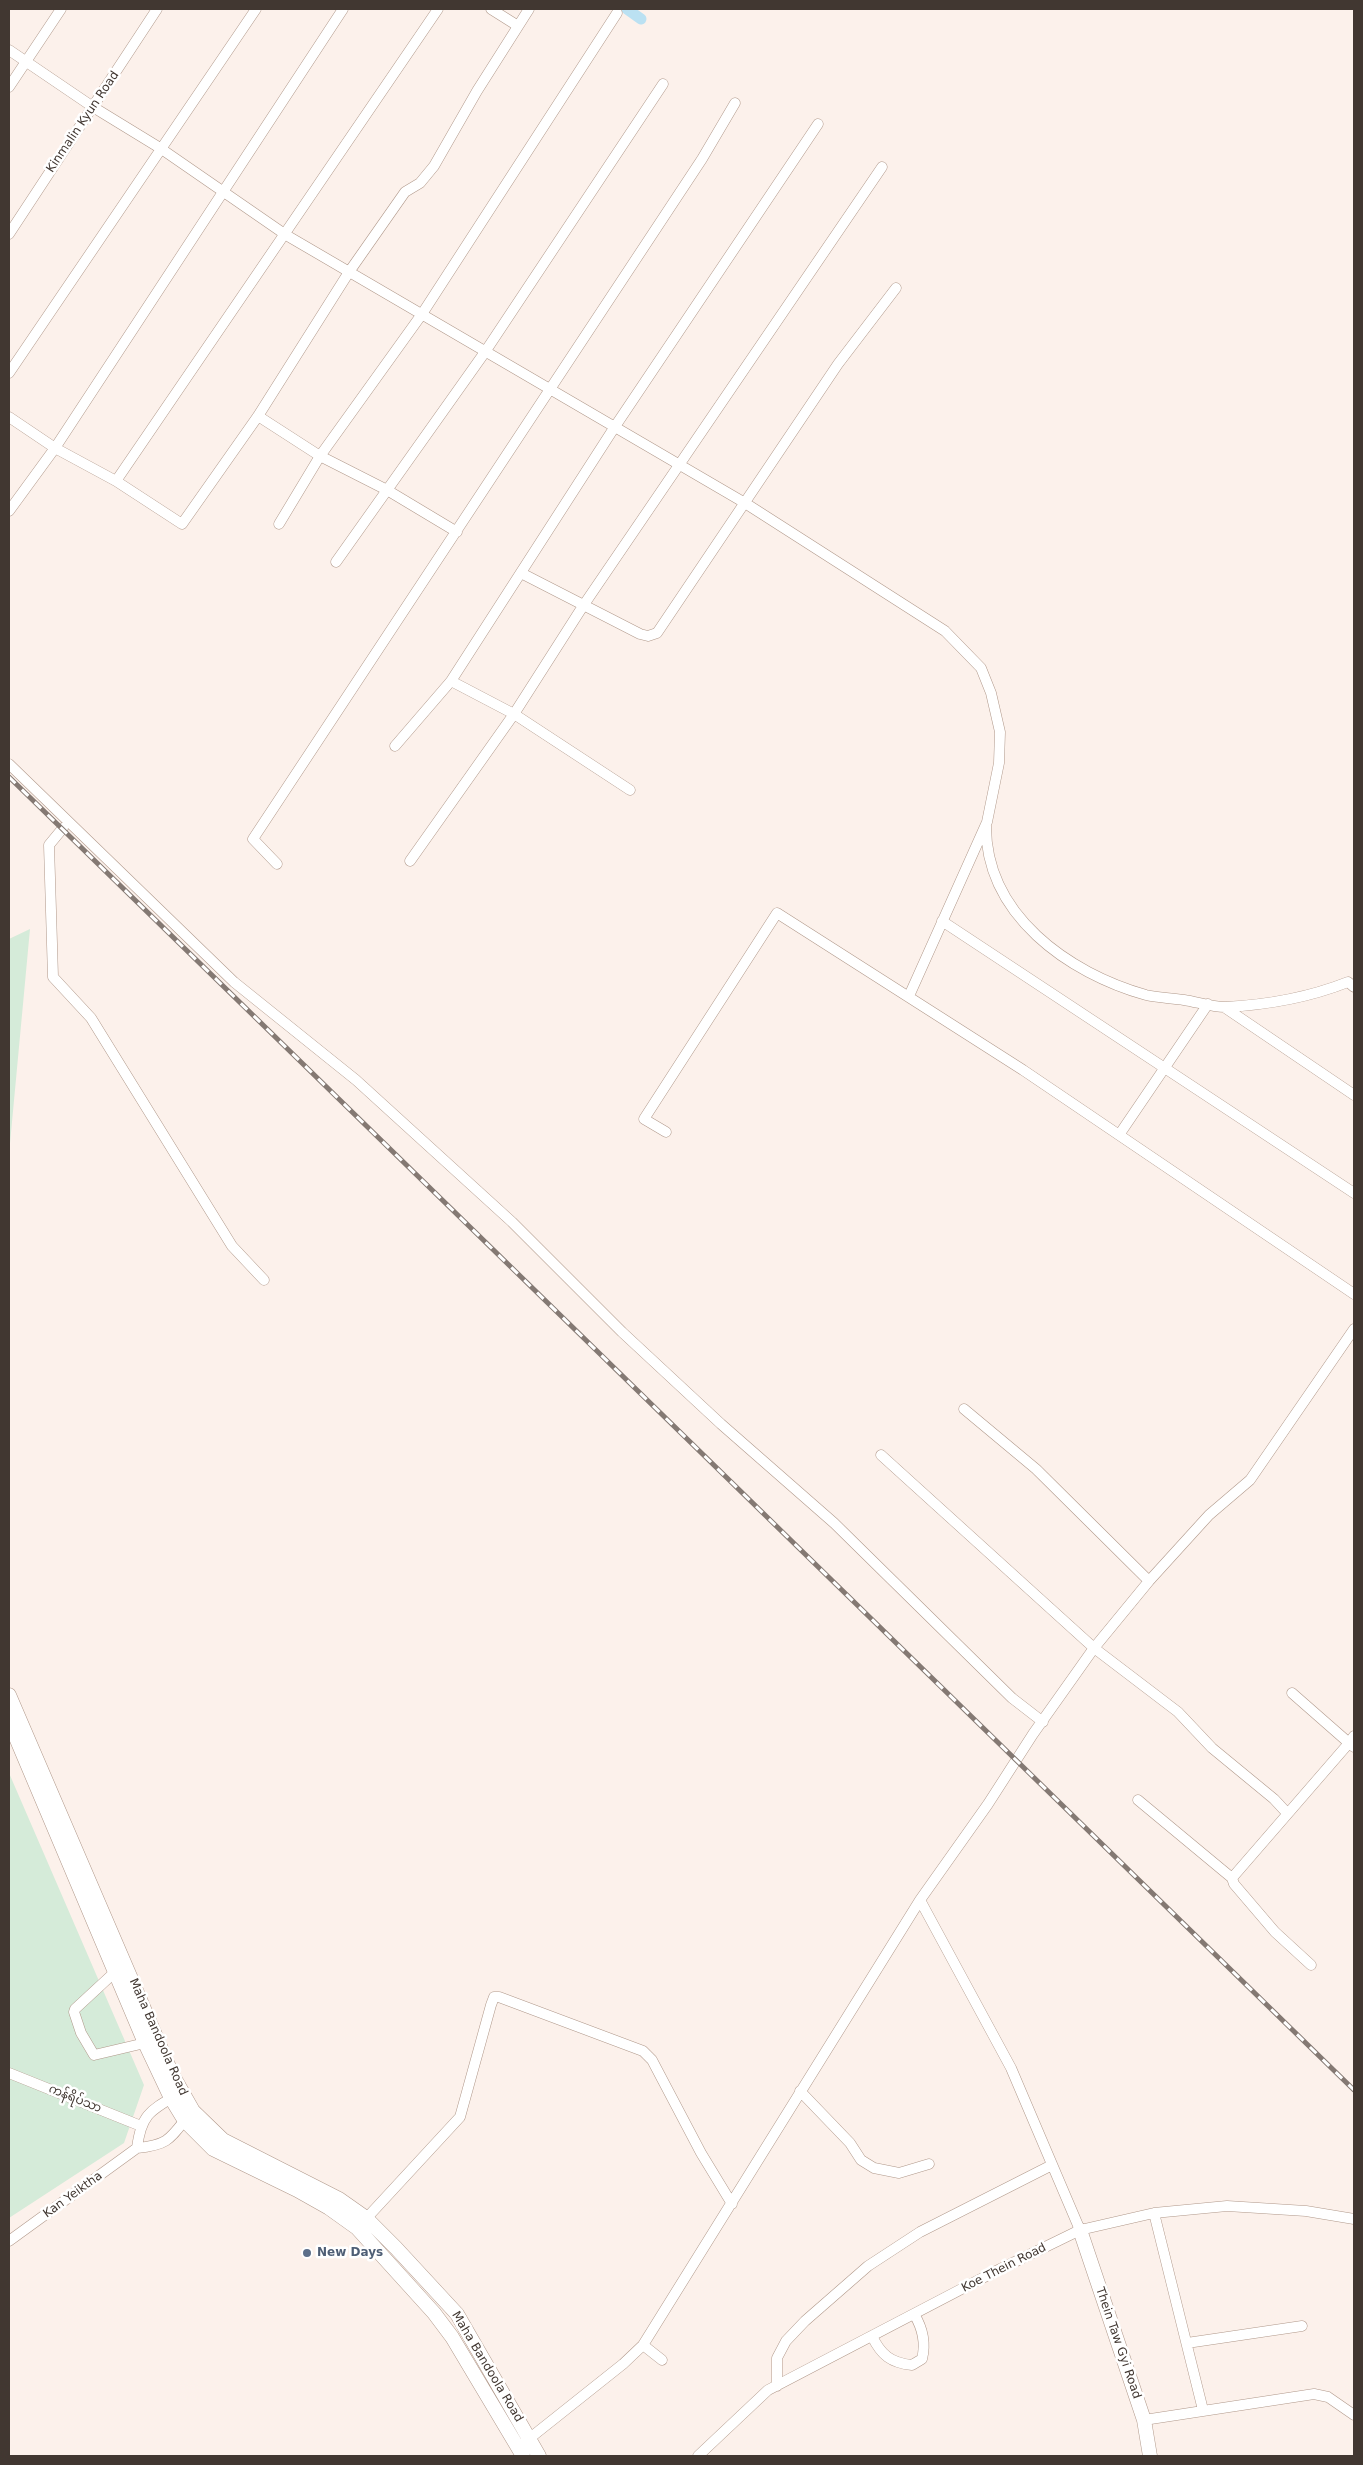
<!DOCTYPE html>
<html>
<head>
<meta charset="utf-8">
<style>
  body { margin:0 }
  #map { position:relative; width:1363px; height:2465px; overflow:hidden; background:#fcf1eb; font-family:"DejaVu Sans",sans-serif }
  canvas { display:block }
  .frame { position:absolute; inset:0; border:10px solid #413731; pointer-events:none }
</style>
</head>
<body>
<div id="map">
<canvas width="1363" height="2465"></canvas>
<div class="frame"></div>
</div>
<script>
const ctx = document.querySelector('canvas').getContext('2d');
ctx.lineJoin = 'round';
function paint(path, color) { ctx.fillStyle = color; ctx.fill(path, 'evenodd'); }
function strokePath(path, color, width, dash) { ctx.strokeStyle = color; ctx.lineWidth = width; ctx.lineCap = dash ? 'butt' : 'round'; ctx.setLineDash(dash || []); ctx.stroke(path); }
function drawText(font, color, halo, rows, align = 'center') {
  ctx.font = font + ' "DejaVu Sans","Noto Sans Myanmar",sans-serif'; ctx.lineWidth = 5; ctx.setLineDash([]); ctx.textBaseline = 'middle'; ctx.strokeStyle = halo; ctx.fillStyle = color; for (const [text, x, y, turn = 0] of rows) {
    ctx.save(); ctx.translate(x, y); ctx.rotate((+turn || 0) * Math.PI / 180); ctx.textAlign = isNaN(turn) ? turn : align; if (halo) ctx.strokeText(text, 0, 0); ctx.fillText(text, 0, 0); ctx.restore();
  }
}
paint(new Path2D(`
  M 30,929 L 9,1154 L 9,939 Z
  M 9,1773 L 144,2085 L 124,2143 L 9,2218 Z`), '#d5ebd9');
strokePath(new Path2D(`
  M 627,9 L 641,19`), '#bbe1f2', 11);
const street = new Path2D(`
  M 491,9 L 518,26
  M 9,50 L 93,107 L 160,148 L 286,235 L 745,503 L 945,631 L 981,668 L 991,693 L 1000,732 L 999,763 L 987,822 L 909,996
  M 9,87 L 61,9
  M 9,234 L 157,9
  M 9,373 L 256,9
  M 258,416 L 320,456 L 387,490 L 457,532
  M 9,417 L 55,448 L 116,481 L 182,524 L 258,416 L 349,272 L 405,192 L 420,183 L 434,166 L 477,91 L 529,9
  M 116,481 L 438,9
  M 9,511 L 55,448 L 343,9
  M 279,524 L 320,456 L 422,314 L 617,13
  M 336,562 L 485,352 L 663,84
  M 521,573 L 640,634 L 648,636 L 657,633 L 838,364 L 896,288
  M 451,681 L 514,714 L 630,790
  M 395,746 L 451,681 L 614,428 L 818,124
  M 9,764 L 234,982 L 356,1080 L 512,1222 L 622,1332 L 721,1424 L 834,1523 L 1012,1698 L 1043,1722
  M 986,826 C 986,915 1068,973 1146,995 C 1158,998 1172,998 1184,1000 C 1197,1002 1212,1007 1225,1007 C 1266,1005 1310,997 1348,982 L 1354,987
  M 63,828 L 49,845 L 53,977 L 91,1018 L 232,1246 L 264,1280
  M 410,861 L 514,714 L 583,606 L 882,167
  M 277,864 L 253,839 L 702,159 L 735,103
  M 942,921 L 1354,1193
  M 1224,1007 L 1354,1095
  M 666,1132 L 644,1119 L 777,913 L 1023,1070 L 1354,1294
  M 1119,1135 L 1208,1004
  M 964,1409 L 1036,1469 L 1149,1581
  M 881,1455 L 1094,1648 L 1178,1712 L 1212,1748 L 1274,1799 L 1287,1813
  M 1292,1693 L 1349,1743 L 1354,1736
  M 1138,1800 L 1232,1878 L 1234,1884 L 1275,1932 L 1311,1965
  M 1232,1878 L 1349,1743 L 1354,1747
  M 920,1900 L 1011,2068 L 1080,2230
  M 115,1972 L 75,2009 L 74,2012 L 81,2033 L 94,2055 L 145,2043
  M 9,2073 L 141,2126
  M 800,2091 L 850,2143 L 861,2160 L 874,2168 L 899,2173 L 929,2164
  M 137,2148 C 141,2116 149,2111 175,2096
  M 137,2148 C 168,2145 170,2139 188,2116
  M 1154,2213 L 1203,2410
  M 363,2222 L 460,2117 L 491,2005 L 494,1997 L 499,1997 L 643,2051 L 652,2060 L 701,2153 L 732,2204
  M 9,2241 L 137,2148
  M 872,2336 C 881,2355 891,2363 912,2365 L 922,2359 C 926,2343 922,2327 914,2314
  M 1187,2343 L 1302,2326
  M 643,2345 L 662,2360
  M 777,2386 L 777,2358 L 786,2341 L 805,2321 L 868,2266 L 920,2232 L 1052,2165
  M 1144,2420 L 1314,2394 L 1328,2397 L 1354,2415
  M 525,2442 L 623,2364 L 643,2345 L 920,1900 L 988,1804 L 1033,1734 L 1094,1648 L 1149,1581 L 1209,1515 L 1250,1480 L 1354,1329
  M 698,2456 L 768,2390 L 992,2273 L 1080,2230 L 1154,2213 L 1227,2206 L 1306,2211 L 1354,2219`);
const secondary = new Path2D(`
  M 9,1695 L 172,2074 L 193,2111 L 223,2140 L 339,2199 L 366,2218 L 396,2248 L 457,2314 L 539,2456
  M 9,1721 L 145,2043 L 171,2098 L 185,2121 L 213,2149 L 297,2190 L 329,2208 L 357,2228 L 434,2313 L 452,2337 L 523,2456
  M 1080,2230 L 1144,2420 L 1150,2456`);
strokePath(street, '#b0988a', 11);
strokePath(secondary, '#b0988a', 15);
strokePath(street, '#fff', 10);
strokePath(secondary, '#fff', 14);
const rail = new Path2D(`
  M 9,777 L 1354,2090`);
strokePath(rail, '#847973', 5);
strokePath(rail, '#fff', 3, [9]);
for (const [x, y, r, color] of [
  [307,2253,5,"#5c6f8a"]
]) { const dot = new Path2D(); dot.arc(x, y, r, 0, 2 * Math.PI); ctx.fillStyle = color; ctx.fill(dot); strokePath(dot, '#fff', 2); }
drawText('12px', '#413731', '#fff', [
  ["Kinmalin Kyun Road",83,122,-56],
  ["Maha Bandoola Road",158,2037,66],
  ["ကန်ရိပ်သာ",75,2099,22],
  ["Kan Yeiktha",73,2195,-36],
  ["Koe Thein Road",1004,2268,-27],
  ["Thein Taw Gyi Road",1118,2343,71],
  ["Maha Bandoola Road",487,2367,59]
]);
drawText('bold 12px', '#4e5e75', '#fff', [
  ["New Days",317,2253]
], 'left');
</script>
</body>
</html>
